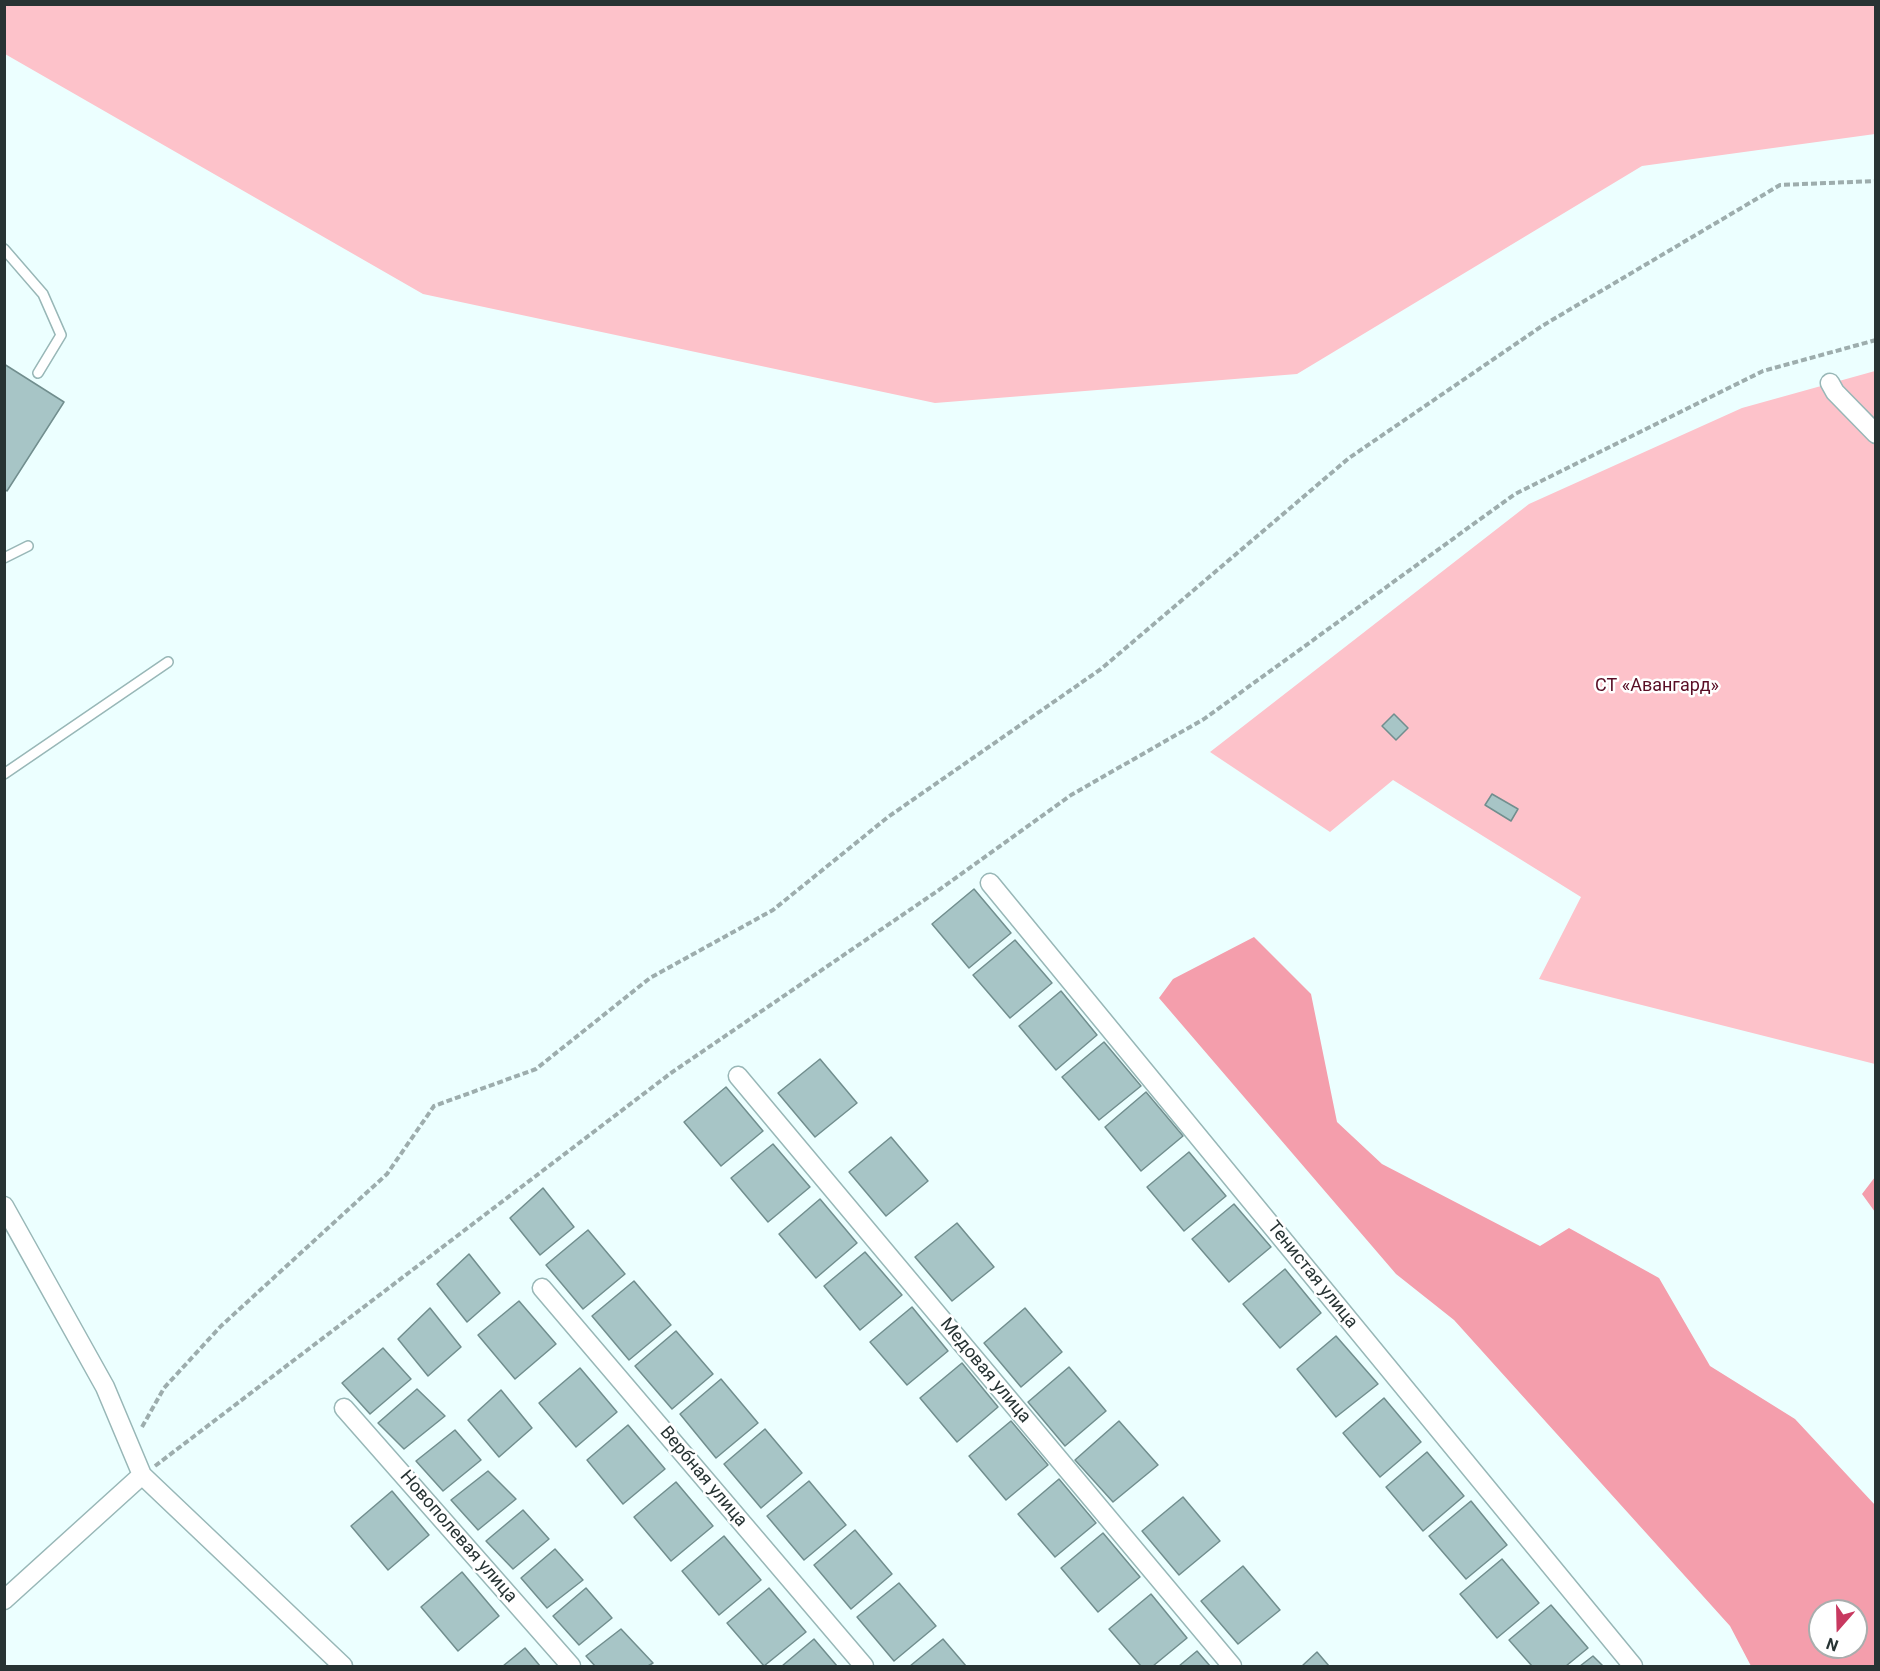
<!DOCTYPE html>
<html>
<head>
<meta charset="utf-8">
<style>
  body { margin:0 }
  #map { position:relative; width:1880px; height:1671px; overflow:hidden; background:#ecffff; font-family:Roboto,sans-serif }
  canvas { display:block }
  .frame { position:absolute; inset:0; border:6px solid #273333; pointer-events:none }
  .north { position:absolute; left:1808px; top:1599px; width:60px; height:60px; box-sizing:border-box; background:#fff; border:2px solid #a9adad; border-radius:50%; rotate:200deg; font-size:16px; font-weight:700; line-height:24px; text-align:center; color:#273333 }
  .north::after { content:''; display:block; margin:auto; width:21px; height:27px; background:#c83960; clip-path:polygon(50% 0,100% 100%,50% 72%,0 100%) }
</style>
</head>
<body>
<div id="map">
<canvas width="1880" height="1671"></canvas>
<div class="frame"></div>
<div class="north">N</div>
</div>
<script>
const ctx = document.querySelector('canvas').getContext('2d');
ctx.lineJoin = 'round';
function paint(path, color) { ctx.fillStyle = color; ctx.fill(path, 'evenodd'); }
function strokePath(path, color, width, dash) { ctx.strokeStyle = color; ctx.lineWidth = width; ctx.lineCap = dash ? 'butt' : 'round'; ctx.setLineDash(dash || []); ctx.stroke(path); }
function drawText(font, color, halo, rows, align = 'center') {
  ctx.font = font + ' Roboto,sans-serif'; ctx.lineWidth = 5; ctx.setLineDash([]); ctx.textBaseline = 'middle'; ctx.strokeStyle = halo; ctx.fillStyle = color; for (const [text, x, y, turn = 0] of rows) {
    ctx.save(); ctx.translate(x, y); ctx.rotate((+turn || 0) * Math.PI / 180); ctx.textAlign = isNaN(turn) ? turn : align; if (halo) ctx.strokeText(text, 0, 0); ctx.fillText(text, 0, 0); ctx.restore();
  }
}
paint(new Path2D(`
  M 5,4 L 1875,5 L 1875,134 L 1642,166 L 1297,374 L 935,403 L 423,294 L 5,54 Z
  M 1875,371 L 1875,1064 L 1539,979 L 1581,897 L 1393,780 L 1330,832 L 1210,752 L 1529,504 L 1742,408 Z`), '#fdc2ca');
paint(new Path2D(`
  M 1254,937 L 1311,994 L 1337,1122 L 1382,1164 L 1540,1246 L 1569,1228 L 1659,1278 L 1710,1366 L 1795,1419 L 1875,1505 L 1875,1666 L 1751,1666 L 1730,1626 L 1454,1320 L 1396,1274 L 1159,998 L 1173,979 ZM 1820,1611 L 1856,1611 L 1856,1647 L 1820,1647 Z
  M 1875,1177 L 1875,1212 L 1862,1194 Z`), '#f49eac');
const building = new Path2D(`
  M 4,364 L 64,402 L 7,491 L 4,489 Z
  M 1394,714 L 1408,728 L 1396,740 L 1382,726 Z
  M 1492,794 L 1518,809 L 1511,821 L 1485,805 Z
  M 974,889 L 1011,933 L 969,968 L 932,924 Z
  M 1015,940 L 1052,983 L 1010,1018 L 973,975 Z
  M 1061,991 L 1097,1035 L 1056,1070 L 1019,1026 Z
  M 1104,1042 L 1141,1086 L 1099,1120 L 1062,1077 Z
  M 820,1059 L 857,1103 L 815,1137 L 778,1093 Z
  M 726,1087 L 763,1131 L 721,1166 L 684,1122 Z
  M 1146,1092 L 1183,1136 L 1141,1171 L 1105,1127 Z
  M 891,1137 L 928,1181 L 886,1216 L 849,1172 Z
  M 773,1144 L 810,1187 L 768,1222 L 731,1178 Z
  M 1189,1152 L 1226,1196 L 1184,1231 L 1147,1187 Z
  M 543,1188 L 574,1227 L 540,1255 L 510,1218 Z
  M 820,1199 L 857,1243 L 816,1278 L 779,1234 Z
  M 1234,1204 L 1271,1247 L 1229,1282 L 1192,1239 Z
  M 957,1223 L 994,1267 L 952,1301 L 915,1257 Z
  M 588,1230 L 625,1274 L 583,1309 L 546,1265 Z
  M 865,1252 L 902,1295 L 860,1330 L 824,1286 Z
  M 469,1254 L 500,1293 L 467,1322 L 437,1284 Z
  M 1285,1269 L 1321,1313 L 1280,1348 L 1243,1304 Z
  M 634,1281 L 671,1325 L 629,1360 L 592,1316 Z
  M 519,1301 L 556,1344 L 515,1379 L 478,1335 Z
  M 912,1307 L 948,1351 L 907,1385 L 870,1342 Z
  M 430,1308 L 461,1347 L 428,1376 L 398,1339 Z
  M 1025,1308 L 1062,1352 L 1021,1387 L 984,1343 Z
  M 676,1331 L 713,1374 L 672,1409 L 635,1366 Z
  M 1336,1336 L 1378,1384 L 1336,1417 L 1297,1369 Z
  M 383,1348 L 411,1379 L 370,1414 L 342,1383 Z
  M 962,1363 L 998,1407 L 957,1442 L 920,1398 Z
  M 1069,1367 L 1106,1411 L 1065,1446 L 1028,1402 Z
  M 580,1368 L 617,1412 L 576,1447 L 539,1403 Z
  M 721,1379 L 758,1423 L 716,1458 L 680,1414 Z
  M 417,1389 L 445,1416 L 404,1449 L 378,1423 Z
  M 501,1390 L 532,1428 L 499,1457 L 468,1420 Z
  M 1384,1398 L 1421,1442 L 1380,1477 L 1343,1433 Z
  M 1011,1421 L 1048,1465 L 1006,1500 L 969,1456 Z
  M 1119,1421 L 1158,1465 L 1113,1502 L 1075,1460 Z
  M 628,1425 L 665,1469 L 623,1504 L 587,1460 Z
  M 765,1429 L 802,1473 L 761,1508 L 724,1464 Z
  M 455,1430 L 481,1460 L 443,1491 L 416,1461 Z
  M 1427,1452 L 1464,1496 L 1423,1531 L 1386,1487 Z
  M 488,1471 L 516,1499 L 478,1530 L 451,1500 Z
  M 1059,1479 L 1096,1523 L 1055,1557 L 1018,1514 Z
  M 809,1481 L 846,1525 L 804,1560 L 767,1516 Z
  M 676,1482 L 713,1526 L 671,1561 L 634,1517 Z
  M 392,1491 L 429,1535 L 388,1570 L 351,1526 Z
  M 1183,1497 L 1220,1541 L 1179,1575 L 1142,1531 Z
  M 1471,1501 L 1507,1545 L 1466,1579 L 1429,1536 Z
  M 523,1510 L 549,1539 L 513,1569 L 486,1541 Z
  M 855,1530 L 892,1574 L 851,1609 L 814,1565 Z
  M 1103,1533 L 1140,1577 L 1098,1612 L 1061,1568 Z
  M 724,1536 L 761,1580 L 719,1615 L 682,1571 Z
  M 555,1549 L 583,1580 L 547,1608 L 521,1578 Z
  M 1502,1559 L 1539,1603 L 1497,1638 L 1460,1594 Z
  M 1243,1566 L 1280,1610 L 1238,1644 L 1201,1601 Z
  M 462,1572 L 499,1616 L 458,1651 L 421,1607 Z
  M 899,1583 L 936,1626 L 894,1661 L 857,1617 Z
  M 586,1588 L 612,1618 L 579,1645 L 553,1616 Z
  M 769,1588 L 806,1632 L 764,1666 L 727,1623 Z
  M 1151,1594 L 1187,1638 L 1153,1666 L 1141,1666 L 1109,1629 Z
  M 1551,1605 L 1588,1648 L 1566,1666 L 1532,1666 L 1509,1640 Z
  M 621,1629 L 653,1663 L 648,1666 L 595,1666 L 586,1656 Z
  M 814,1639 L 837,1666 L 782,1666 Z
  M 943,1639 L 966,1666 L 910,1666 Z
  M 525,1648 L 540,1666 L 503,1666 Z
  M 1197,1651 L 1210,1666 L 1179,1666 Z
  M 1317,1652 L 1329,1666 L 1302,1666 Z
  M 1593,1656 L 1603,1666 L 1580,1666 Z`);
paint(building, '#a7c5c6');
strokePath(building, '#718e8e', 1.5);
const lane = new Path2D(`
  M 4,249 L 43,294 L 61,335 L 38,373
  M 4,558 L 28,546
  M 4,774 L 168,662`);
const street = new Path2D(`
  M 1830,383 L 1835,392 L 1876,434
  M 990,883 L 1633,1666
  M 738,1076 L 1232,1666
  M 4,1206 L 105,1387 L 142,1475 L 343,1666
  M 542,1288 L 864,1666
  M 344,1408 L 571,1666
  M 4,1600 L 142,1475`);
strokePath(lane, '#98b7b7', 12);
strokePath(street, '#98b7b7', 21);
strokePath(new Path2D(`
  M 142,1427 L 164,1388 L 221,1326 L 387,1174 L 434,1106 L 536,1069 L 650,978 L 773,910 L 888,817 L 1101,669 L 1349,458 L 1542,326 L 1780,185 L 1876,181
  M 155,1466 L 671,1073 L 936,892 L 1071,795 L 1204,719 L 1515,494 L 1763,371 L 1876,340`), '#9dadad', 4, [6, 3]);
strokePath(lane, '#fff', 9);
strokePath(street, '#fff', 18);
drawText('18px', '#590e25', '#fff', [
  ["СТ «Авангард»",1657,686]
]);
drawText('18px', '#273333', '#fff', [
  ["Тенистая улица",1312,1275,51],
  ["Медовая улица",985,1371,50],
  ["Вербная улица",703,1477,50],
  ["Новополевая улица",458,1537,49]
]);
</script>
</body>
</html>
